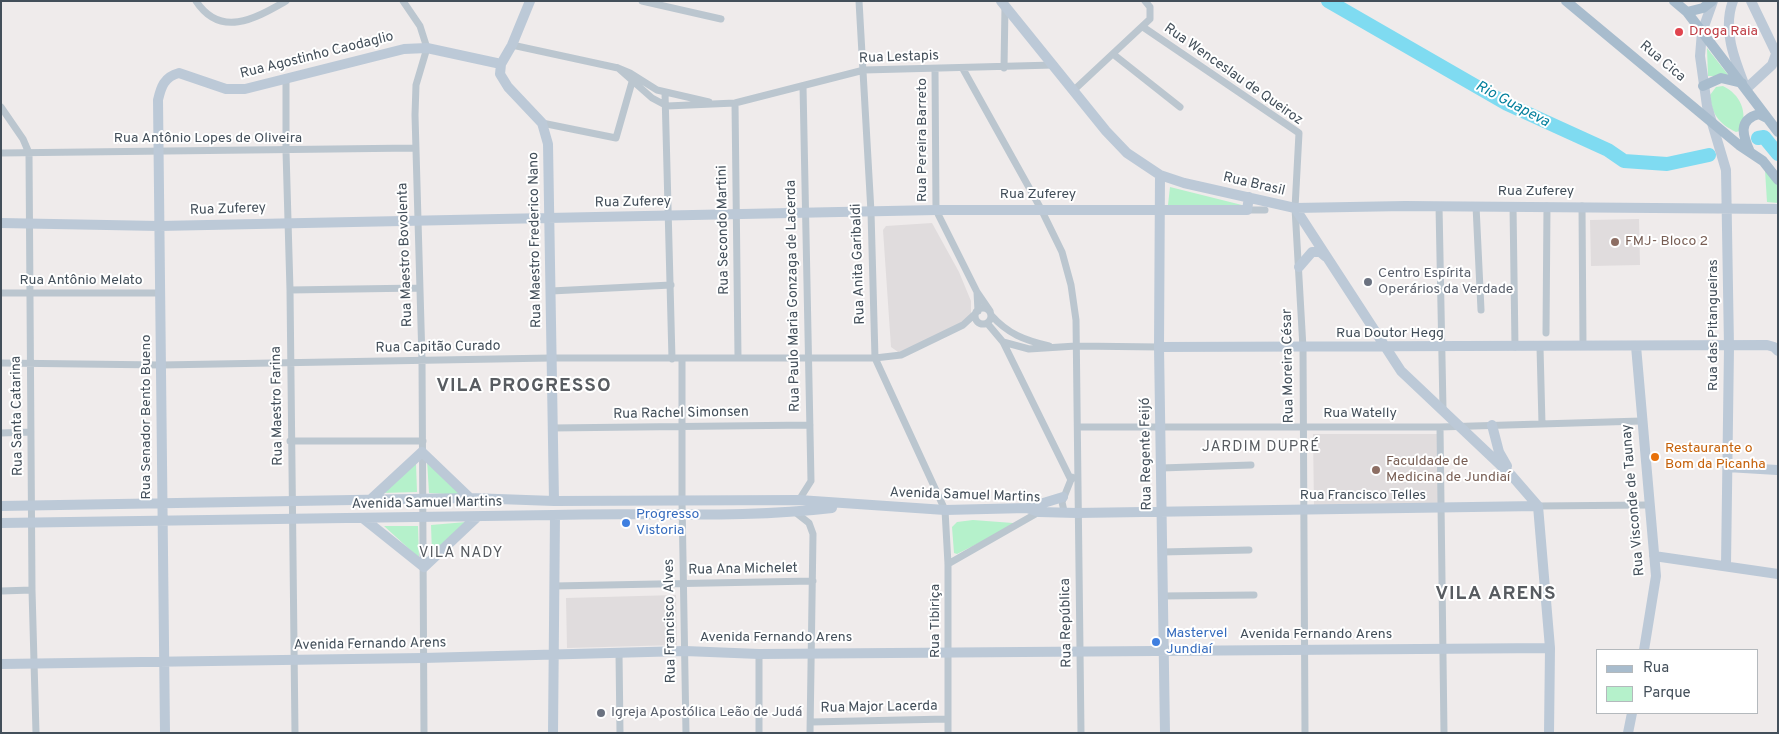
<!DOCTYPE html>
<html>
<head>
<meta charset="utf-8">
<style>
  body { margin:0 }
  #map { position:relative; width:1779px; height:734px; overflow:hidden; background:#efebeb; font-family:Overpass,sans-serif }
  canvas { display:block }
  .frame { position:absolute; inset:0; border:2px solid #434f5a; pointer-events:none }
  .legend { position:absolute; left:1596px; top:649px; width:162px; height:65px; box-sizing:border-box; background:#fff; border:1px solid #b4b9bd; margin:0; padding:6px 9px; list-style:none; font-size:15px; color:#434f5a }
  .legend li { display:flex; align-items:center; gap:10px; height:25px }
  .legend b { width:25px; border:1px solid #b4b9bd }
</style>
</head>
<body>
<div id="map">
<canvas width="1779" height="734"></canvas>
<div class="frame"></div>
<ul class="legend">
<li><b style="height:6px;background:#a8bccd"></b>Rua</li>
<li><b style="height:14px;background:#b5f1cb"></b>Parque</li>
</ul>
</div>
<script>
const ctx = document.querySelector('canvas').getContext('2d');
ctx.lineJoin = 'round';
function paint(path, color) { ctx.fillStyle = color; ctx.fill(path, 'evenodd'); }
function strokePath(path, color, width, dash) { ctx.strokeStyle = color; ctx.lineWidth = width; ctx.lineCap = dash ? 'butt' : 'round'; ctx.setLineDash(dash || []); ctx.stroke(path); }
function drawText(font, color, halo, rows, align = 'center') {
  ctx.font = font + ' Overpass,sans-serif'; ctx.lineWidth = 4; ctx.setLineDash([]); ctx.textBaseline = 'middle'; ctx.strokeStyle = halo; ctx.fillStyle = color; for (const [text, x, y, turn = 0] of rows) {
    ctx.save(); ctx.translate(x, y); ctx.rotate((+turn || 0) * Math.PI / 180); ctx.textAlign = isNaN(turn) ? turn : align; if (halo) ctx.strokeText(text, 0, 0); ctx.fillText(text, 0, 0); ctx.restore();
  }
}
paint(new Path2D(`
  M 1639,219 L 1640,265 L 1591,266 L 1590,220 Z
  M 932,223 L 959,272 L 971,301 L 971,318 L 901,354 L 891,347 L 883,230 L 886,226 Z
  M 1313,434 L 1438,434 L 1438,507 L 1314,507 Z
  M 676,595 L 677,645 L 567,648 L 566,598 Z`), '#e0dcdd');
paint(new Path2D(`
  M 1707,48 L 1729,76 L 1708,76 Z
  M 1723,86 C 1740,94 1749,113 1740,131 L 1736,132 C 1719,124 1711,113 1710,95 L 1716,87 Z
  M 1765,170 L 1778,185 L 1778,203 L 1767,202 Z
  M 1170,187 L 1242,205 L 1241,209 L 1168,205 Z
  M 427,460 L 463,495 L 429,493 Z
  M 416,463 L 417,492 L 381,493 Z
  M 973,520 L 1013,523 L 1013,526 L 957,554 L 954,553 L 952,527 L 957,522 Z
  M 466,522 L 432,554 L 431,525 Z
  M 384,526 L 418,526 L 419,558 Z`), '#b5f1cb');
strokePath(new Path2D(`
  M 1328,1 L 1507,104 L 1608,150 L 1624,161 L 1667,164 L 1709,155
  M 1758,138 L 1764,137 L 1778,154`), '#7fdbf1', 14);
strokePath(new Path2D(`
  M 196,1 C 221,39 256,18 286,1
  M 403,1 L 420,26 L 427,48 L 416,85 L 415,115 L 422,360 L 424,733
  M 642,1 L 721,19
  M 859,1 L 871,212 L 875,358 L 945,510 L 948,564 L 948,733
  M 1143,27 L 1299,133 L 1295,208 L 1303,348 L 1305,733
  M 512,45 L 618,68 L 630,73 L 657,90 L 709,102
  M 1113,54 L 1180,107
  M 618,68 L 652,98 L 667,106 L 735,103 L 864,70 L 1054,65
  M 1004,68 L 1005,6
  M 935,69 L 936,210 L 977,292 L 978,311
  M 963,69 L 1041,209 L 1062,252 L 1071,285 L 1076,320 L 1081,733
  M 286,79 L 286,151 L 290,290 L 295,733
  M 1074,90 L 1150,19 L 1150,7 L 1145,1
  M 665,93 L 672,359
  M 735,103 L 738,357
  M 1,107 L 23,139 L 29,153 L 32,590 L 36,733
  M 542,123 L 616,138 L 632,82
  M 1,153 L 415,148
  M 1439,206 L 1443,409
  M 1476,206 L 1481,310
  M 1513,206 L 1515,347
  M 1582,206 L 1583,346
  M 1247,210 L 1265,210
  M 290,290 L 419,288
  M 551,291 L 671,285
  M 977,292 L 990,311
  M 1,293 L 160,293
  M975 316a8 8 0 1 1 16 0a8 8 0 1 1-16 0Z
  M 991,315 C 1008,334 1024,340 1049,346
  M 987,323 L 1003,342 L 1071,480
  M 1546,333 L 1547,206
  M 1003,342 L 1029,349 L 1076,346 L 1159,347
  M 1540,347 L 1542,424
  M 682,359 L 682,501 L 686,733
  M 1,363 L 161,365 L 551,358 L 875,358 L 901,355 L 963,325 L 976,313
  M 1078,427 L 1440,427 L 1641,421
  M 1440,427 L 1444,733
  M 552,428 L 810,425
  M 1,433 L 31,432
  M 290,441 L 423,441
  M 1161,468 L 1251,465
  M 799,500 L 811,481 L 803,86
  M 1538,506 L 1648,505
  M 1064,511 L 1062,502 L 1072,477
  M 795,512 L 809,523 L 813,534 L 810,733
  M 1162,552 L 1249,550
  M 948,564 L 1039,512
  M 554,586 L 813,581
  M 1,591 L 32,590
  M 1162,596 L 1254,595
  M 619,653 L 620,733
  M 759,654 L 759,733
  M 811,722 L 947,719`), '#bbc6cf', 7);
strokePath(new Path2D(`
  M 530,1 L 512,45 L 501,64 L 500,74 L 508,87 L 542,123 L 548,144 L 554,501
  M 1001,1 L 1106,131 L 1127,153 L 1160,175 L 1184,183 L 1295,208 L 1405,206 L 1778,209
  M 1713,1 L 1702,32 L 1700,56 L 1707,106 L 1726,170 L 1729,347 L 1726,565
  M 1733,1 C 1722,30 1735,61 1746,89 L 1772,65 L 1776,54
  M 1751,1 L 1778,57
  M 1160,175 L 1159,347 L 1165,733
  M 1295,208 L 1401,371 L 1512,476 L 1538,506 L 1550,648 L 1549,733
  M 1,223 L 159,226 L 936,210 L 1247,210 L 1249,197
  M 1299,267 L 1312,252 L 1320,252 L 1326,257
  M 1636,346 L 1656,576 L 1644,650
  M 1159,347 L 1767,345 L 1774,347 L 1778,351
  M 1492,425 L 1499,452 L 1507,466
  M 1727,467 L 1777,470
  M 369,501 L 422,452 L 470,498
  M 1,506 L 470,498 L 554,501 L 799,500 L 945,510 L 1027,508 L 1039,512 L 1077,513 L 1538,506
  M 1027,508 L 1063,497
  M 364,519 L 424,567 L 477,517
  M 1,523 C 185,521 369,519 553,515 C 646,512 740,519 832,508
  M 1654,556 L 1778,574
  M 1,664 L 423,658 L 685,651 L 759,654 L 1550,648
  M 165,733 L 158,100 C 161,87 164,77 179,73 L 226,89 L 245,89 L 404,49 L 427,48 L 501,64
  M 553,733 L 555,515
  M 1628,733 L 1632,713`), '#bcc9d7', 10);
strokePath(new Path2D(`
  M 1566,1 L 1739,145 L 1763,161 L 1778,180
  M 1674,1 L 1687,12 L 1778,132
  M 1687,12 L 1703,8 L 1712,1
  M 1703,86 L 1721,78 L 1742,83
  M 1750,152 C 1743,136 1737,120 1759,114 L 1767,118`), '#a8bccd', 10);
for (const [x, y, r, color] of [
  [1679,32,5,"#e0444e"],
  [1615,242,5,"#8d6e63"],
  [1368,282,5,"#6b7280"],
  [1655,457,5,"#e8710a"],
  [1376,470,5,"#8d6e63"],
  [626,523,5,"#3f7fe0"],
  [1156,642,5,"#3f7fe0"],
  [601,713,5,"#6b7280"]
]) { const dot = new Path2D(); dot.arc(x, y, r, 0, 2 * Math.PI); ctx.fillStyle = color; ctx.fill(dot); strokePath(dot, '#fff', 2); }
drawText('14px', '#be3a42', '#fff', [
  ["Droga Raia",1689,32]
], 'left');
drawText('14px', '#434f5a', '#fff', [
  ["Rua Agostinho Caodaglio",317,56,-14],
  ["Rua Lestapis",899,58,-2],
  ["Rua Cica",1662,62,40],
  ["Rua Wenceslau de Queiroz",1233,75,35],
  ["Rua Antônio Lopes de Oliveira",208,139],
  ["Rua Pereira Barreto",923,140,-90],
  ["Rua Brasil",1254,185,13],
  ["Rua Zuferey",1536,192],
  ["Rua Zuferey",1038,195],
  ["Rua Zuferey",633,203,-1],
  ["Rua Zuferey",228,210,-2],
  ["Rua Secondo Martini",724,230,-91],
  ["Rua Maestro Frederico Nano",536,240,-91],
  ["Rua Maestro Bovolenta",406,255,-92],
  ["Rua Anita Garibaldi",859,264,-92],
  ["Rua Antônio Melato",81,281],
  ["Rua Paulo Maria Gonzaga de Lacerda",794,296,-91],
  ["Rua das Pitangueiras",1714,325,-90],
  ["Rua Doutor Hegg",1390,334],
  ["Rua Capitão Curado",438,348,-1],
  ["Rua Moreira César",1289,366,-91],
  ["Rua Maestro Farina",278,406,-91],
  ["Rua Rachel Simonsen",681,414,-1],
  ["Rua Watelly",1360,414],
  ["Rua Santa Catarina",18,416,-91],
  ["Rua Senador Bento Bueno",147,417,-90],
  ["Rua Regente Feijó",1147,454,-91],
  ["Avenida Samuel Martins",965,496,2],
  ["Rua Francisco Telles",1363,496],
  ["Rua Visconde de Taunay",1634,500,-95],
  ["Avenida Samuel Martins",427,504,-1],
  ["Rua Ana Michelet",743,570,-1],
  ["Rua Francisco Alves",671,621,-91],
  ["Rua Tibiriça",936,621,-90],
  ["Rua República",1067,623,-91],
  ["Avenida Fernando Arens",1316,635],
  ["Avenida Fernando Arens",776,638],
  ["Avenida Fernando Arens",370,645,-1],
  ["Rua Major Lacerda",879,708,-1]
]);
drawText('14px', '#785e54', '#fff', [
  ["FMJ- Bloco 2",1625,242],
  ["Faculdade de",1386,462],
  ["Medicina de Jundiaí",1386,478]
], 'left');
drawText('14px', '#5b616d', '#fff', [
  ["Centro Espírita",1378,274],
  ["Operários da Verdade",1378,290],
  ["Igreja Apostólica Leão de Judá",611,713]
], 'left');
drawText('14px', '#c56008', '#fff', [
  ["Restaurante o",1665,449],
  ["Bom da Picanha",1665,465]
], 'left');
drawText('14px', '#366cbe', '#fff', [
  ["Progresso",636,515],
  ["Vistoria",636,531],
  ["Mastervel",1166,634],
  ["Jundiaí",1166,650]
], 'left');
drawText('italic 15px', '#04809d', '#fff', [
  ["Rio Guapeva",1512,105,28]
]);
ctx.letterSpacing = '1px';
drawText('15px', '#585c61', '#fff', [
  ["JARDIM DUPRÉ",1261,448],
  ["VILA NADY",461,554]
]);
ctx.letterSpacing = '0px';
ctx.letterSpacing = '1px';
drawText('bold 19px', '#585c61', '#fff', [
  ["VILA PROGRESSO",524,387],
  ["VILA ARENS",1496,595]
]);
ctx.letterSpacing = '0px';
</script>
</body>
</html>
